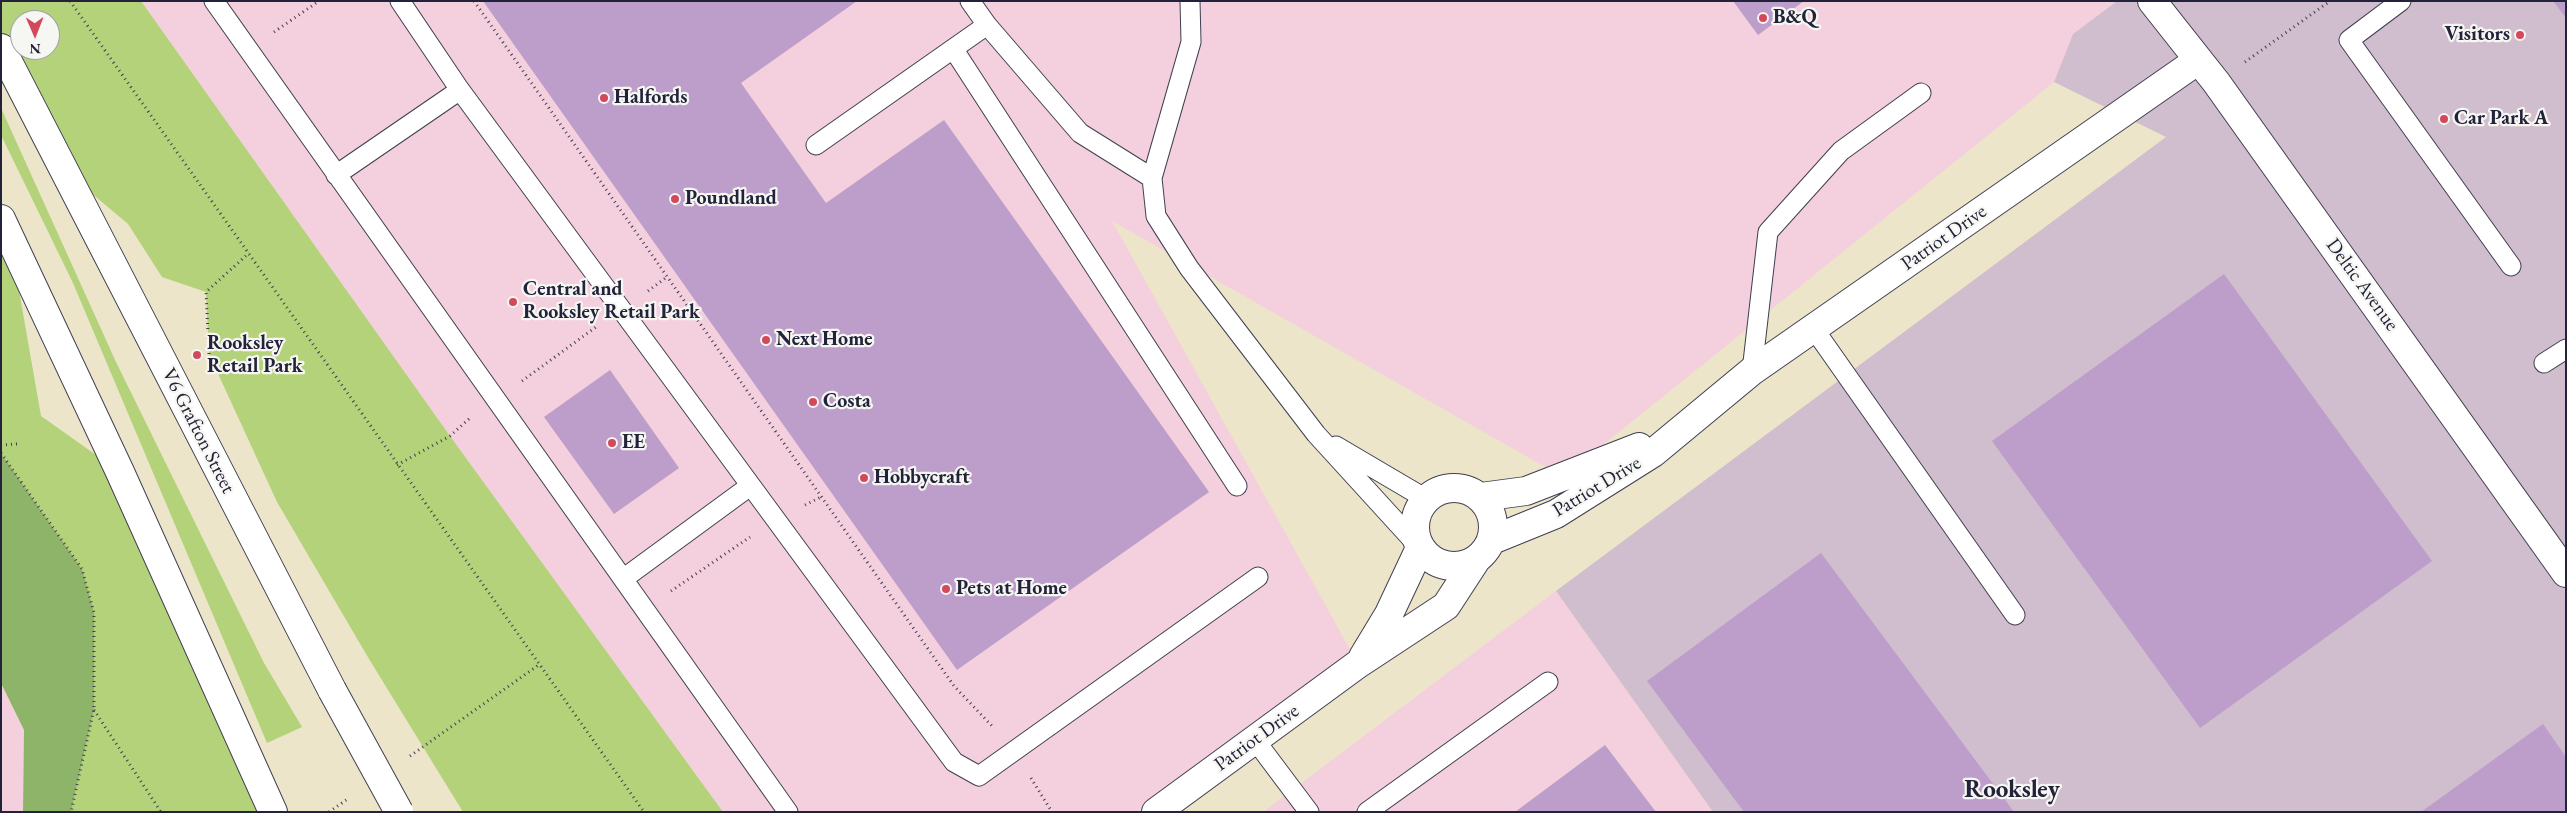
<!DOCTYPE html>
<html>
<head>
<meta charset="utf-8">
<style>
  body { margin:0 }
  #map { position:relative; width:2567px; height:813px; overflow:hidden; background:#ece5c9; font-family:"EB Garamond",serif }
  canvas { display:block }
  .frame { position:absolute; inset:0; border:2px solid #22223b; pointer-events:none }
  .north { position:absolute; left:10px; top:10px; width:50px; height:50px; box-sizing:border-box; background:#f6f6f2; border:1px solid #a1a1a9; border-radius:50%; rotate:179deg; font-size:14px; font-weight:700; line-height:20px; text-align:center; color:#22223b }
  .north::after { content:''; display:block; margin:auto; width:18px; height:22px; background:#d1495b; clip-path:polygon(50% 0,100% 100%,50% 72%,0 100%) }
</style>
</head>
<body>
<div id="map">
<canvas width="2567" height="813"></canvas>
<div class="frame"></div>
<div class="north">N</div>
</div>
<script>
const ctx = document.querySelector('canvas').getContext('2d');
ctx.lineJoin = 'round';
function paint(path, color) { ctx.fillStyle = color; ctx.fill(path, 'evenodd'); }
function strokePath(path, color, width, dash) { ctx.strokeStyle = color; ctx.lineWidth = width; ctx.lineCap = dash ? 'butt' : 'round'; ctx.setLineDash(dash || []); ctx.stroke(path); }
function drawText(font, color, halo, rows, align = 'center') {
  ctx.font = font + ' "EB Garamond",serif'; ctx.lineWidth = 4.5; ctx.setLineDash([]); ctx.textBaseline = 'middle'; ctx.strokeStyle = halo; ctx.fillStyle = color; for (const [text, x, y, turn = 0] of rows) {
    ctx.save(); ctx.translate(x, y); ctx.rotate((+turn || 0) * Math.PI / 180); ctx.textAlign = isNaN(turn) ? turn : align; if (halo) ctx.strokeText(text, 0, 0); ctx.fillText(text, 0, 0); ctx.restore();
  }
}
paint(new Path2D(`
  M 141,1 L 2117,1 L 2073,34 L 2054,82 L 1563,477 L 1112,221 L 1358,664 L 1156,812 L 723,812 L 450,436 Z
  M 1556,591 L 1713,812 L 1263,812 Z
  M 1,683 L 24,730 L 23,812 L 1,812 Z`), '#f4cfdd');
paint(new Path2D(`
  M 2117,1 L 2566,1 L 2566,812 L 1713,812 L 1556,591 L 2166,137 L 2054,82 L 2073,34 Z`), '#d0bdcd');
paint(new Path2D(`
  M 1,1 L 141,1 L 450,436 L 723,812 L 463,812 L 369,659 L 277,502 L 209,354 L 206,292 L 162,277 L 128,224 L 64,170 L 1,48 ZM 20,20 L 50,20 L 50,50 L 20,50 Z
  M 1,108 L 116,362 L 264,663 L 302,727 L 267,743 L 73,283 L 1,135 Z
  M 1,219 L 10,239 L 41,416 L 120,472 L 271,812 L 71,812 L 94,709 L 82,569 L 1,453 Z`), '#b3d279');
paint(new Path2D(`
  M 1,453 L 82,569 L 94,613 L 94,709 L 71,812 L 23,812 L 24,730 L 1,683 Z`), '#8eb469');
paint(new Path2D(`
  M 483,1 L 857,1 L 741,83 L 826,203 L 944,120 L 1209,492 L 957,670 Z
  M 1733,1 L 1804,1 L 1758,35 Z
  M 2553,1 L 2566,1 L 2566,18 Z
  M 2224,274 L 2432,561 L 2200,728 L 1992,441 Z
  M 610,370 L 679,468 L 614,514 L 544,417 Z
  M 1821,553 L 2014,812 L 1744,812 L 1647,681 Z
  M 2543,724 L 2566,757 L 2566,812 L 2421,812 Z
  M 1605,745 L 1656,812 L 1515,812 Z`), '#bd9eca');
const lane = new Path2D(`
  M 214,1 L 788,812
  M 400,1 L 460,90 L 954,762 L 979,776 L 1258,577
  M 970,1 L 987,25 L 1080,133 L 1152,178
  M 1190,1 L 1191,42 L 1152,178 L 1156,216 L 1189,268 L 1316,434 L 1420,548
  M 2401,1 L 2349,40 L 2511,266
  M 954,50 L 1237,486
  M 816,145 L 987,25
  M 336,175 L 460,90
  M 1814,329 L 2015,615
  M 2544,363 L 2566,349
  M 1752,371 L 1768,232 L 1841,151 L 1921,93
  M 1336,446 L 1426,499
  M 623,579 L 750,486
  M 1255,740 L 1309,812
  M 1367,812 L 1548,682`);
const street = new Path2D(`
  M 2152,1 L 2216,82 L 2566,573
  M1415 527a39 39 0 1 1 78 0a39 39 0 1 1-78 0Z
  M 1481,497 L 1526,491 L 1639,447
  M 1492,540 L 1556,514 L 1653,453 L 1752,371 L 2197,61
  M 1363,657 L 1389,614 L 1420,548
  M 1156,812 L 1358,664 L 1446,606 L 1476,560`);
const secondary = new Path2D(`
  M 1,48 L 332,690
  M 1,219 L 120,472 L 273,812`);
strokePath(lane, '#403f50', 21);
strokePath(street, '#403f50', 30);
strokePath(secondary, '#403f50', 30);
strokePath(new Path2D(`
  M 70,1 L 644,812
  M 474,1 L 954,686 L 993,727
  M 274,32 L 319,1
  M 2245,62 L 2330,1
  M 648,291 L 667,277
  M 209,354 L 206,292 L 249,253
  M 522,381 L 596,327
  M 1,445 L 17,444
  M 1,453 L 82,569 L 94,613 L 94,709 L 71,812
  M 397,465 L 450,436 L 470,418
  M 805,505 L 821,497
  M 671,591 L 750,537
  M 94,710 L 161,812
  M 410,756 L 540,664
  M 1031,778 L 1052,812
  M 329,812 L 349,798`), '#403f50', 3, [1, 4]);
strokePath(lane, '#fff', 19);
strokePath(street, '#fff', 28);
strokePath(secondary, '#fff', 28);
const secondaryBridge = new Path2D(`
  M 332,690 L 399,812`);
strokePath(secondaryBridge, '#403f50', 30, []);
strokePath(secondaryBridge, '#fff', 28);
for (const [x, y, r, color] of [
  [1763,18,5,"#d1495b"],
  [2520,35,5,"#d1495b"],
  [604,98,5,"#d1495b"],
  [2444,119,5,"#d1495b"],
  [675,199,5,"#d1495b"],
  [513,302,5,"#d1495b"],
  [766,340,5,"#d1495b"],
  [197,355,5,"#d1495b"],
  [813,402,5,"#d1495b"],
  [612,443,5,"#d1495b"],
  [864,478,5,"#d1495b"],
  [946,589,5,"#d1495b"]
]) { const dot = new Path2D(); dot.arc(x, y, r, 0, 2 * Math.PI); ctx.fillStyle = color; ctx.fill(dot); strokePath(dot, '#f6f6f2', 2); }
drawText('bold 20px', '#22223b', '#f6f6f2', [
  ["B&Q",1773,18],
  ["Visitors",2510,35,"right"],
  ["Halfords",614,98],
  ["Car Park A",2454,119],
  ["Poundland",685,199],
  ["Central and",523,290],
  ["Rooksley Retail Park",523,313],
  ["Next Home",776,340],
  ["Rooksley",207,344],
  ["Retail Park",207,367],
  ["Costa",823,402],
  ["EE",622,443],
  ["Hobbycraft",874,478],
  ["Pets at Home",956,589]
], 'left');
drawText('20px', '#22223b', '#f6f6f2', [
  ["Patriot Drive",1944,238,-35],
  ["Deltic Avenue",2362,285,54],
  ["V6 Grafton Street",198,431,63],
  ["Patriot Drive",1597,487,-31],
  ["Patriot Drive",1257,738,-36]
]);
drawText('bold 25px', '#22223b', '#f6f6f2', [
  ["Rooksley",2012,790]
]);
</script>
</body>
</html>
